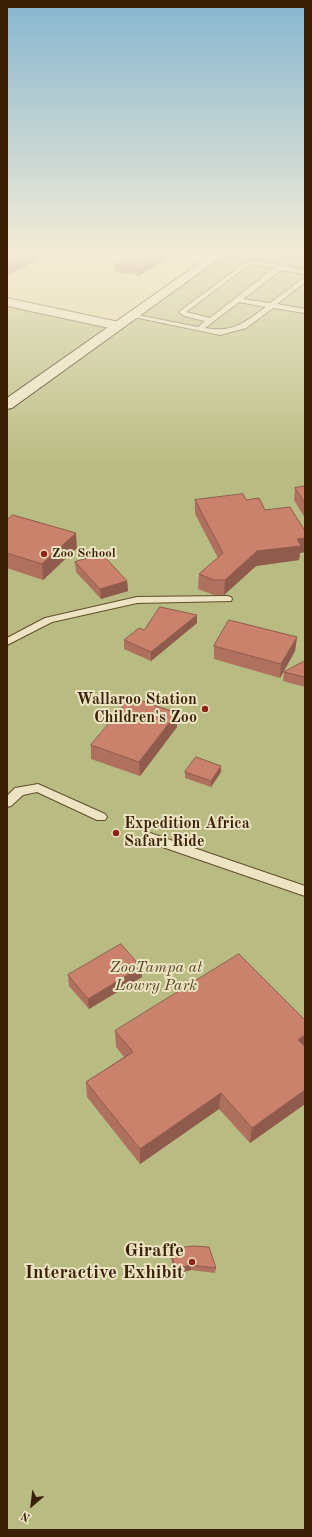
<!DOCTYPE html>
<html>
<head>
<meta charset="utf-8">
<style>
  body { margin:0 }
  #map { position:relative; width:312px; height:1537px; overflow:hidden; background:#e4d5a3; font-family:"Old Standard TT",serif }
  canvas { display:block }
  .frame { position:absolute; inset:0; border:8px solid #381f05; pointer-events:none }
  .north { position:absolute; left:12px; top:1485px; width:40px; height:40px; -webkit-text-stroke:3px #ede4c3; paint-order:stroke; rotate:208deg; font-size:11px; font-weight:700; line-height:16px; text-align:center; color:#381f05 }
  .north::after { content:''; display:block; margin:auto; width:14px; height:18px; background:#381f05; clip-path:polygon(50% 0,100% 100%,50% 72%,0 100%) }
</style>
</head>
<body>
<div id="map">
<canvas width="312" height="1537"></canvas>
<div class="frame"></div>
<div class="north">N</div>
</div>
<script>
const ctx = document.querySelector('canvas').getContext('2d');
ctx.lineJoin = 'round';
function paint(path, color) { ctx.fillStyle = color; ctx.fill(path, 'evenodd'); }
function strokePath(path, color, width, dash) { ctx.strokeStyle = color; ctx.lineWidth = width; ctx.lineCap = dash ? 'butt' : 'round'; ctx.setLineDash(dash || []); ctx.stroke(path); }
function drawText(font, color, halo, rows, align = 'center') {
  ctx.font = font + ' "Old Standard TT",serif'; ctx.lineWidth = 4; ctx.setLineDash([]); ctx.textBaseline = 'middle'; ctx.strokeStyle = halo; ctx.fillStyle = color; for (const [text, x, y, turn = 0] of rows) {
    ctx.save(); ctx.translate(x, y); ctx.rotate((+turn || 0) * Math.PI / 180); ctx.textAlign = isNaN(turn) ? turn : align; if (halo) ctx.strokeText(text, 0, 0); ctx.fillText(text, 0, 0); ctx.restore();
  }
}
paint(new Path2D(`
  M 228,252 L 305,252 L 305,1530 L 7,1530 L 7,411 Z
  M 7,301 L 117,324 L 7,401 Z`), '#b9bc82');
const lane = new Path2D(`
  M 249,260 L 305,270 L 305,274 L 281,270 L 243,299 L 270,303 L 305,277 L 305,282 L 277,304 L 305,309 L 305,313 L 273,308 L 246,328 L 220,335 L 129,316 L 132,314 L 198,327 L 205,321 L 184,316 L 179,312 L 180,311 ZM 250,264 L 274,268 L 210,318 L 186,312 ZM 239,302 L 266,307 C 244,323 233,333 205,328 Z
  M 227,596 L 231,597 L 232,599 L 231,601 L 137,603 L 52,622 L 7,645 L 7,638 L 45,618 L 137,597 Z
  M 38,784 L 105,814 L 107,817 L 105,820 L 97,820 L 37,792 L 23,795 L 11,806 L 7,807 L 7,796 L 15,788 Z
  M 150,833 L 305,886 L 305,896 L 145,841 L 144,838 L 145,835 Z`);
const street = new Path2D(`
  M 7,298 L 119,322 L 125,326 L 119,330 L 7,306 Z`);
const secondary = new Path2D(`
  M 215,252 L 228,252 L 12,408 L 7,409 L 7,398 Z`);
strokePath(lane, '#634c2c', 2);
strokePath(street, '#634c2c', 2);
strokePath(secondary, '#381f05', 2);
paint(lane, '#ede4c3');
paint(street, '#ede4c3');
paint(secondary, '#ede4c3');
paint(new Path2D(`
  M 133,252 L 176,252 L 139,276 L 115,272 L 115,265 Z
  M 305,486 L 305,518 L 294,500 L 295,488 Z
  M 195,500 L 246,500 L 265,510 L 305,552 L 300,553 L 299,560 L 256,566 L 224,595 L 214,595 L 198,589 L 199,574 L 218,558 L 195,514 Z
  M 7,520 L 77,548 L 43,580 L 7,568 Z
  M 75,562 L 127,581 L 128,591 L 101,599 L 76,572 Z
  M 197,623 L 151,661 L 124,649 L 124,640 L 144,630 Z
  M 297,637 L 295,651 L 280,678 L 214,659 L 214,646 Z
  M 305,661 L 305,687 L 283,681 L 284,672 Z
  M 177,713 L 177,727 L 140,776 L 91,759 L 91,745 Z
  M 185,772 L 221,772 L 211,787 L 185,778 Z
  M 141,967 L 142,977 L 89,1009 L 69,986 L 68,975 Z
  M 305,1020 L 305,1104 L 250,1143 L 219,1109 L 140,1164 L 87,1097 L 86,1082 L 124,1057 L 116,1047 L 115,1031 Z
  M 171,1249 L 216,1268 L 215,1273 L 191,1270 L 175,1274 L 170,1255 Z`), '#af705d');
paint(new Path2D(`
  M 38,252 L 50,252 L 7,276 L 7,269 Z
  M 166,252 L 176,252 L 139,276 L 139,270 Z
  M 76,533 L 77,548 L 43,580 L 42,564 Z
  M 305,538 L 305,552 L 300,553 L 299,560 L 256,566 L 224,595 L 225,580 L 257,551 L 297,539 Z
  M 127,581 L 128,591 L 101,599 L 100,589 Z
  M 197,615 L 197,623 L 151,661 L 151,652 Z
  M 297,637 L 295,651 L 280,678 L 281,664 Z
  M 177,713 L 177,727 L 140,776 L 139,762 Z
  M 221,766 L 221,772 L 211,787 L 211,781 Z
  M 141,967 L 142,977 L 89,1009 L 88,999 Z
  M 305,1035 L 305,1049 L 298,1040 Z
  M 305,1090 L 305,1104 L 250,1143 L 252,1128 Z
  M 221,1093 L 219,1109 L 140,1164 L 140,1149 Z
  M 191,1265 L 191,1270 L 175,1274 L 175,1269 Z`), '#8e5b4c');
const building = new Path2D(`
  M 7,252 L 38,252 L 7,269 Z
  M 133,252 L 166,252 L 139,270 L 115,265 Z
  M 305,486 L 305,503 L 295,488 Z
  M 243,494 L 246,500 L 259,498 L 265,510 L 290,507 L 305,531 L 305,538 L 297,539 L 301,546 L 257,551 L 225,580 L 214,580 L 199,574 L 223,553 L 195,500 Z
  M 13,515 L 76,533 L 42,564 L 7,553 L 7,520 Z
  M 102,554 L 127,581 L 100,589 L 75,562 Z
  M 160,607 L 197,615 L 151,652 L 124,640 L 139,628 L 144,630 Z
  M 229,620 L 297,637 L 281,664 L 214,646 Z
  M 305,661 L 305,677 L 284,672 Z
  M 131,697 L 177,713 L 139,762 L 91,745 Z
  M 196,757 L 221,766 L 211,781 L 185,772 Z
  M 121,944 L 141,967 L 88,999 L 68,975 Z
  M 239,954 L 305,1020 L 305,1035 L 298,1040 L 305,1047 L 305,1090 L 252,1128 L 221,1093 L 140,1149 L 86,1082 L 133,1052 L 115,1031 Z
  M 194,1246 L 209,1247 L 216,1268 L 191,1265 L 175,1269 L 171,1249 Z`);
paint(building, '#cb826c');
strokePath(building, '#8e5b4c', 1);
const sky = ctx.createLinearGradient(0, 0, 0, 467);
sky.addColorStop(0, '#87b6d0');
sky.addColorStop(0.54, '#f3ecd6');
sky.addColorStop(1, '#f3ecd600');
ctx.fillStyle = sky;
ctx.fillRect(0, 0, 312, 467);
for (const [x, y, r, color] of [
  [44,554,4,"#8f2418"],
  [205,709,4,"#8f2418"],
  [116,833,4,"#8f2418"],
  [192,1262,4,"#8f2418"]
]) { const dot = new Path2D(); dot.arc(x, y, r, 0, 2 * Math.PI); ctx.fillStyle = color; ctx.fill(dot); strokePath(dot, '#ede4c3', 1.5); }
drawText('bold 13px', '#381f05', '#ede4c3', [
  ["Zoo School",52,554]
], 'left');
drawText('bold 16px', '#381f05', '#ede4c3', [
  ["Wallaroo Station",197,700],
  ["Children's Zoo",197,718],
  ["Expedition Africa",124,824,"left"],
  ["Safari Ride",124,842,"left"]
], 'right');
drawText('italic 16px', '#584624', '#ede4c3', [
  ["ZooTampa at",156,968],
  ["Lowry Park",156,986]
]);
drawText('bold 19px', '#381f05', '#ede4c3', [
  ["Giraffe",184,1251],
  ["Interactive Exhibit",184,1273]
], 'right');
</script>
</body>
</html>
